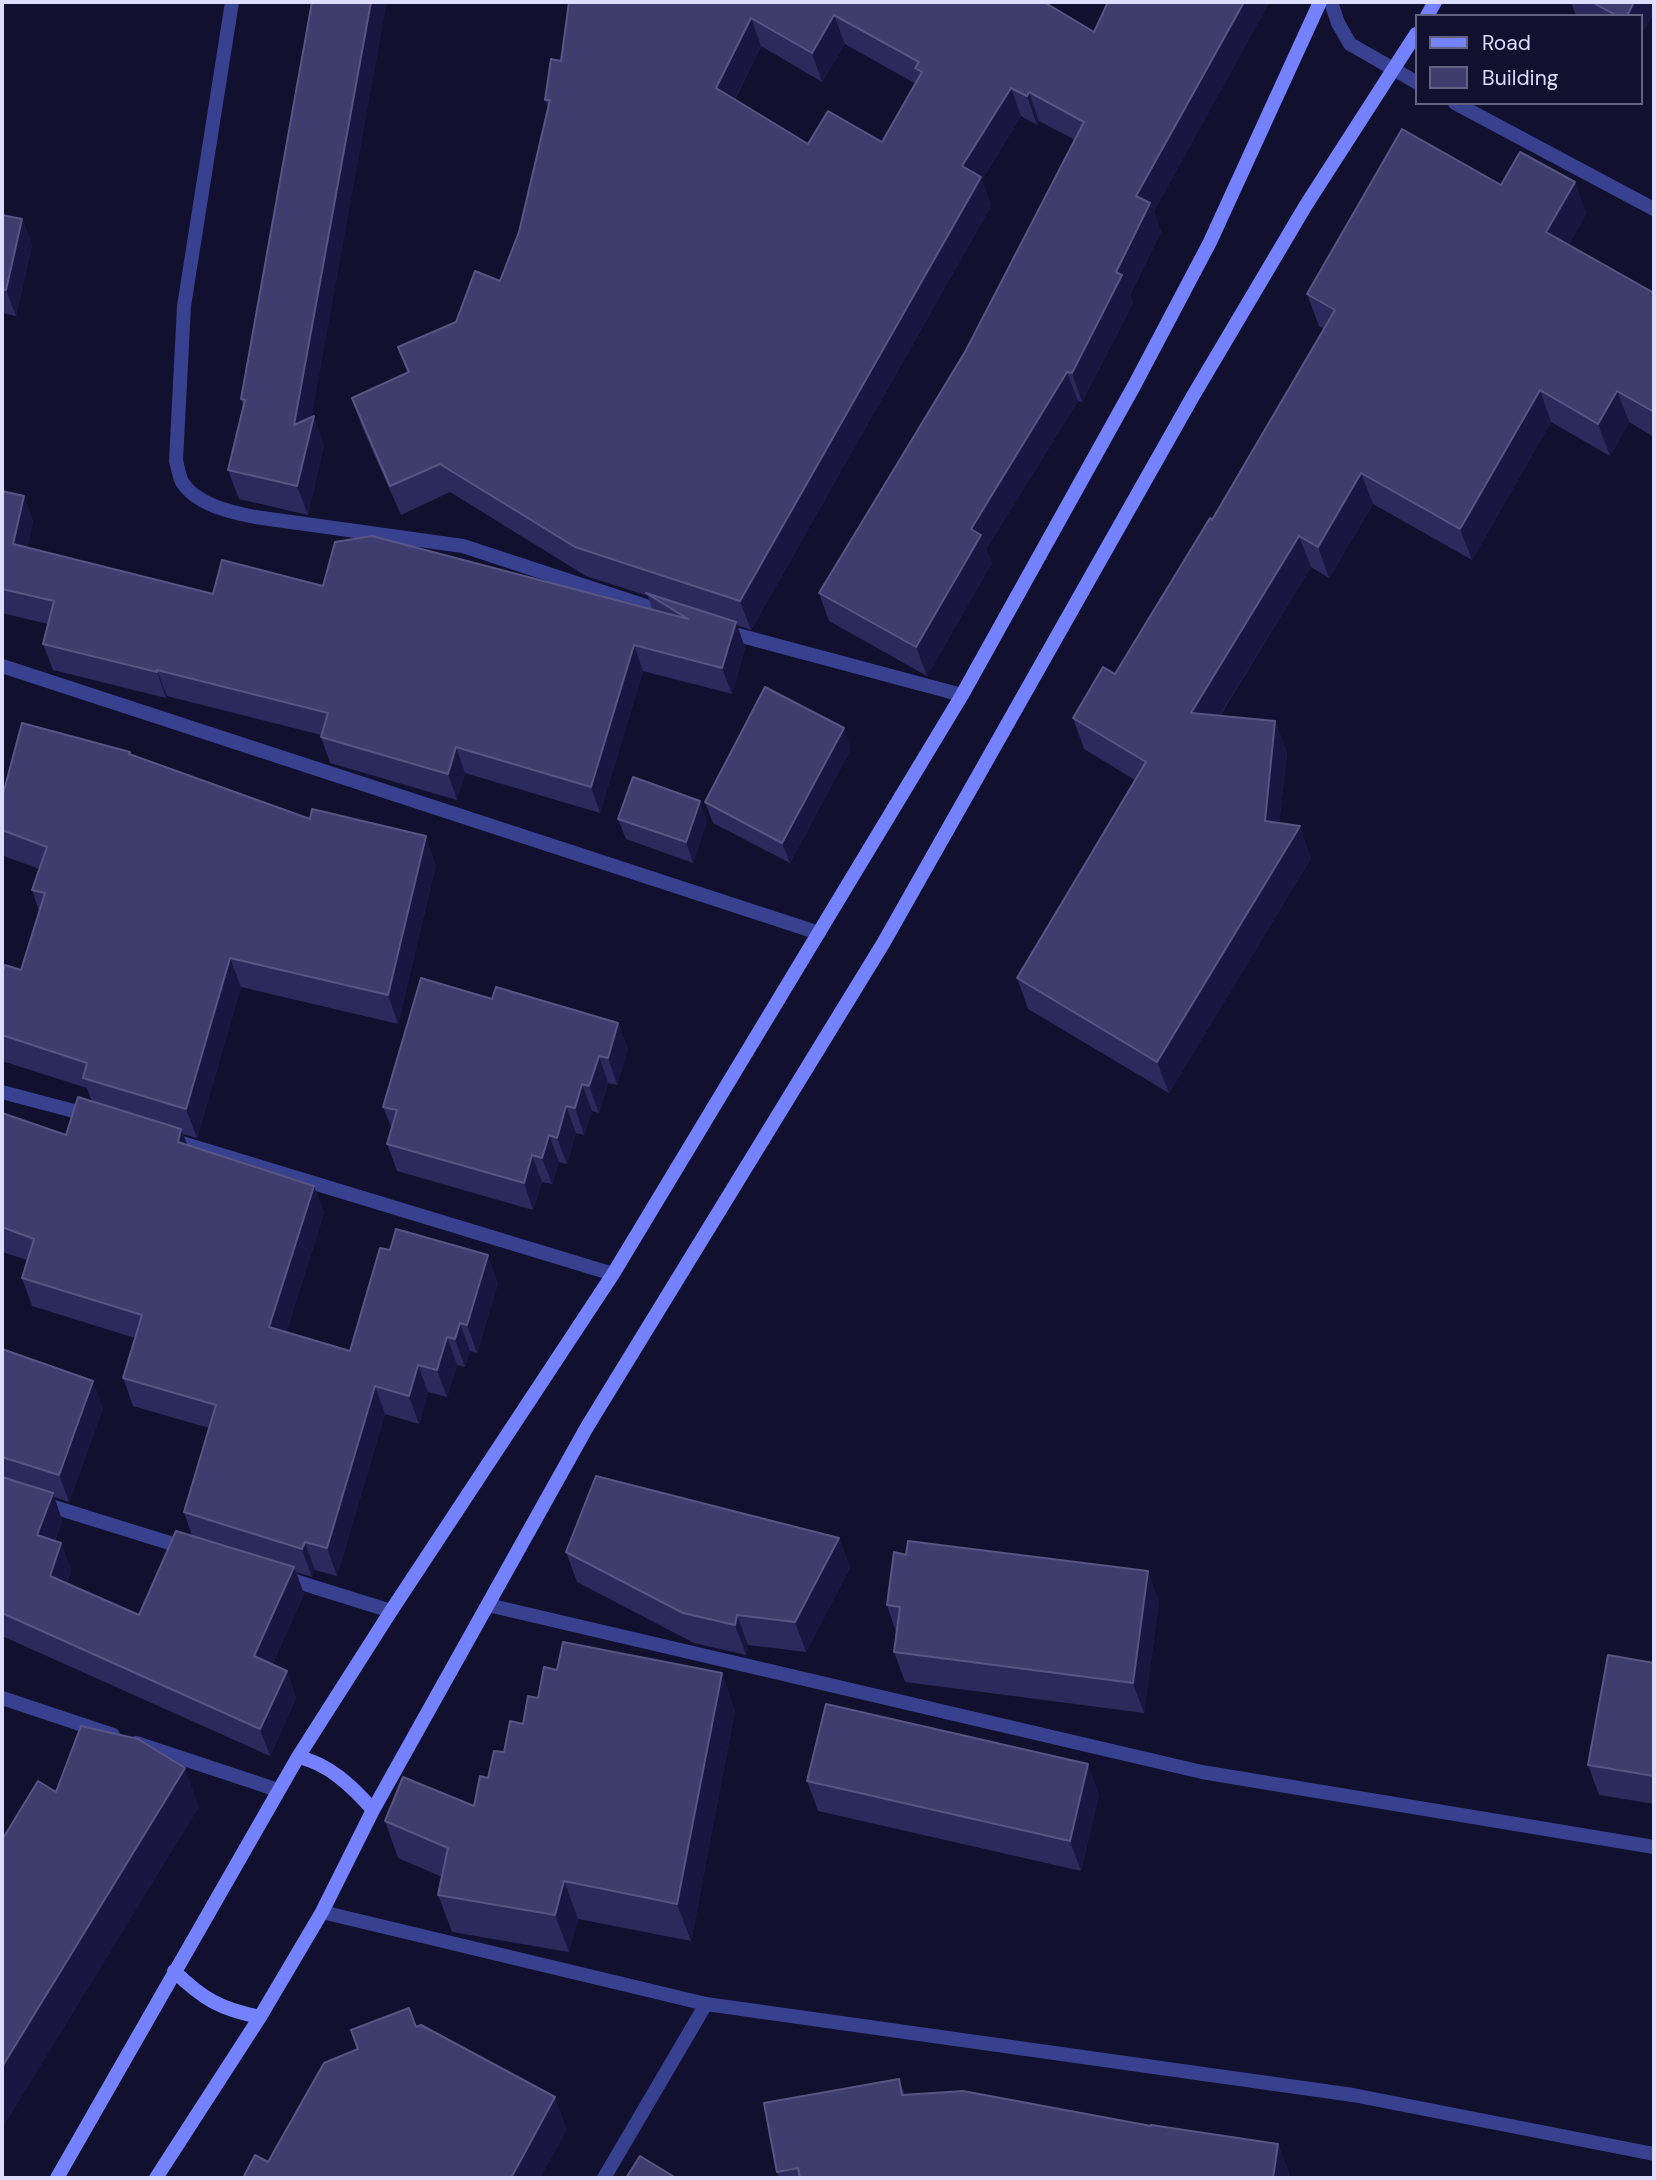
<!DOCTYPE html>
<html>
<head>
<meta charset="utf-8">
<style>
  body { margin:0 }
  #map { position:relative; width:1656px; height:2180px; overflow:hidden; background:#11102e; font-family:"DM Sans",sans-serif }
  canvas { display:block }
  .frame { position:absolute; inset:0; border:4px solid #ddf; pointer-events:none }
  .legend { position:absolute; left:1415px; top:14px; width:228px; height:91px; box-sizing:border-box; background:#11102e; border:2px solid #636282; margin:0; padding:9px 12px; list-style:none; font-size:21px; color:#ddf }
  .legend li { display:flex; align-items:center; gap:14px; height:35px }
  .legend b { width:35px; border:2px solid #636282 }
</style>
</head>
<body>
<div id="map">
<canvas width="1656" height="2180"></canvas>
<div class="frame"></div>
<ul class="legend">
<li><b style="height:9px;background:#7482ff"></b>Road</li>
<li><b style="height:19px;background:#3f3c6e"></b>Building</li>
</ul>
</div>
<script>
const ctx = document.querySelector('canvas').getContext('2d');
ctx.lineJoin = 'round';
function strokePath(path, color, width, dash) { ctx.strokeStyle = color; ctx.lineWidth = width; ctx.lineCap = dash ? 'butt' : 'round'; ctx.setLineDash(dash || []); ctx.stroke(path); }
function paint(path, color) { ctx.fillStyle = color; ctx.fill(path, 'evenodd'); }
strokePath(new Path2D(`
  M 232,2 L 184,306 L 176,461 C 178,467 179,476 182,482 C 197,505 230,512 255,517 L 463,546 L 670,614
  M 1331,2 L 1338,23 L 1350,44 L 1416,82
  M 1455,103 L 1654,209
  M 723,631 L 962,695
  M 2,666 L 819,933
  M 2,1092 L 89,1115
  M 172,1140 L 613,1274
  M 41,1503 L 189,1549
  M 282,1577 L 391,1611
  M 488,1605 L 1202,1772 L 1654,1847
  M 2,1698 L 113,1735
  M 136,1743 L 278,1790
  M 322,1912 L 706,2004 L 1353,2095 L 1654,2154
  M 604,2178 L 706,2004`), '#384090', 14);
strokePath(new Path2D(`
  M 1427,16 L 1435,2
  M 298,1757 C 328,1763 353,1787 373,1810
  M 174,1971 C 203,1999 220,2009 260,2017
  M 57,2178 L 298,1757 L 391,1611 L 613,1274 L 962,695 L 1134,386 L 1210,242 L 1320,2
  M 156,2178 L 260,2017 L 322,1912 L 373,1810 L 587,1427 L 884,942 L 1193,396 L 1306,205 L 1416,34`), '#7482ff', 14);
paint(new Path2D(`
  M 569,2 L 1044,2 L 1154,212 L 1161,232 L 1130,295 L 1133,303 L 1082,402 L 1078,401 L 986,549 L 992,563 L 927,676 L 829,621 L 819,593 L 965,352 L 1075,140 L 1039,121 L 1037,125 L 1021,116 L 982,180 L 991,206 L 751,630 L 737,625 L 745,648 L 732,694 L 643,671 L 600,813 L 465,773 L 457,800 L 330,763 L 321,737 L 321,735 L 167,696 L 166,698 L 53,670 L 43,644 L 48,624 L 2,613 L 2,491 L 24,496 L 33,522 L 27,548 L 213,594 L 323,586 L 652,609 L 648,596 L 586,576 L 450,492 L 401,515 L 362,427 L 352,398 L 407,372 L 398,347 L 456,322 L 500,281 L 519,232 L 548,108 L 545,100 L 561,61 ZM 845,44 L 916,84 L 882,142 L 808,144 L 735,100 L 761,46 L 822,82 Z
  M 1571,2 L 1654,2 L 1654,12 L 1640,37 L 1640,16 L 1576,16 Z
  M 1575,182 L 1586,214 L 1569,244 L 1654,293 L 1654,437 L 1629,422 L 1610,456 L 1551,422 L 1472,560 L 1373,504 L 1329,578 L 1311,567 L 1220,716 L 1275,721 L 1287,753 L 1279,823 L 1311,858 L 1169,1093 L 1028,1009 L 1017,978 L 1135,780 L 1084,749 L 1073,718 L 1115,674 L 1212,520 L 1324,329 L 1319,326 L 1307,294 L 1501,185 Z
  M 2,215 L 22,219 L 32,245 L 16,316 L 2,313 Z
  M 241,399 L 311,417 L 324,445 L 308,515 L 239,499 L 228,470 L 243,405 Z
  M 851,749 L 790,863 L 713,823 L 705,802 Z
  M 131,755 L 436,865 L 398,1024 L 241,987 L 197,1138 L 183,1134 L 187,1145 L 314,1186 L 324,1213 L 286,1333 L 350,1351 L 498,1283 L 477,1353 L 470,1351 L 465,1367 L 457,1365 L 447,1397 L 428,1392 L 419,1424 L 385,1414 L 337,1576 L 315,1570 L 312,1577 L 296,1572 L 304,1594 L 272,1665 L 287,1671 L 296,1698 L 270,1756 L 2,1636 L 2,1349 L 103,1408 L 69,1502 L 54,1497 L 62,1520 L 55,1541 L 61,1543 L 71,1570 L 67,1583 L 139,1615 L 192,1536 L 184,1512 L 209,1428 L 133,1406 L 123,1378 L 135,1338 L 32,1306 L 22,1278 L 27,1260 L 2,1252 L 2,1113 L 66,1135 L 92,1102 L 87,1088 L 2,1061 L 2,974 L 21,970 L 39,911 L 32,890 L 39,869 L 4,856 L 2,848 L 2,798 Z
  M 618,819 L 707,821 L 693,863 L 626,839 Z
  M 492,999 L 618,1023 L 628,1049 L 617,1085 L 608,1083 L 599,1113 L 592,1111 L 584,1135 L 576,1133 L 567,1164 L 559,1162 L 552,1184 L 542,1182 L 533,1210 L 397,1171 L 387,1144 L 392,1129 L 383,1107 Z
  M 839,1538 L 850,1568 L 806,1652 L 748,1645 L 746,1655 L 694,1643 L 577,1582 L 566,1552 Z
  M 906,1555 L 1159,1601 L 1144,1713 L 905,1682 L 894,1652 L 896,1632 L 887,1605 Z
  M 1654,1663 L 1654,1804 L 1599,1795 L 1588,1765 Z
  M 538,1698 L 735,1710 L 691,1941 L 578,1919 L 569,1952 L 452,1932 L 438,1895 L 442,1877 L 398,1858 L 385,1821 L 474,1806 L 488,1778 L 523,1724 Z
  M 807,1781 L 1099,1794 L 1081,1871 L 818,1811 Z
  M 899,2079 L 905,2095 L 1278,2144 L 1289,2174 L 1288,2178 L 779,2178 L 777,2172 Z`), '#2c295c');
paint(new Path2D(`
  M 371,2 L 387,2 L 305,454 L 294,425 Z
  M 1244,2 L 1270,2 L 1154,212 L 1161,232 L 1130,295 L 1133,303 L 1082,402 L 1072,373 L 1116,272 L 1136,196 Z
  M 1634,2 L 1654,2 L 1654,12 L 1640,37 L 1640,16 L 1627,16 Z
  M 834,15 L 845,44 L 822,82 L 812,53 Z
  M 751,18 L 761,46 L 726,117 L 716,88 Z
  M 1011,88 L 1021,116 L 982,180 L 991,206 L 751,630 L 740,601 L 962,166 Z
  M 1029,92 L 1039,121 L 1037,125 L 1027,96 Z
  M 1575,182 L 1586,214 L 1558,263 L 1546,232 Z
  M 22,219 L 32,245 L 16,316 L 6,290 Z
  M 1067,372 L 1078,401 L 986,549 L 992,563 L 927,676 L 916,647 L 971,529 Z
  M 1540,390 L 1551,422 L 1472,560 L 1460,529 Z
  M 1617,391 L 1629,422 L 1610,456 L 1598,424 Z
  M 314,416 L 324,445 L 308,515 L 297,486 Z
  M 1361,473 L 1373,504 L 1329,578 L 1318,547 Z
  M 24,496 L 33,522 L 22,570 L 13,544 Z
  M 1299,536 L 1311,567 L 1202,744 L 1191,713 Z
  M 736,622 L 745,648 L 732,694 L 722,668 Z
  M 634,645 L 643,671 L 600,813 L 591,787 Z
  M 157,670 L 167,696 L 166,698 L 157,672 Z
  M 1275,721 L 1287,753 L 1276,852 L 1265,821 Z
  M 844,728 L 851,749 L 790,863 L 782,843 Z
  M 456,747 L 465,773 L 457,800 L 448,774 Z
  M 700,801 L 707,821 L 693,863 L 686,842 Z
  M 1300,826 L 1311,858 L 1169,1093 L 1157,1062 Z
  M 426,836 L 436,865 L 398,1024 L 388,995 Z
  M 230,958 L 241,987 L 197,1138 L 186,1109 Z
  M 618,1023 L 628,1049 L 617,1085 L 608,1058 Z
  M 599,1056 L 608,1083 L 599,1113 L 589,1086 Z
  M 582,1084 L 592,1111 L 584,1135 L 575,1108 Z
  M 566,1106 L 576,1133 L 567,1164 L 557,1138 Z
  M 181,1129 L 192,1156 L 178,1142 Z
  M 549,1135 L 559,1162 L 552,1184 L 542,1158 Z
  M 532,1155 L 542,1182 L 533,1210 L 524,1183 Z
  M 314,1186 L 324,1213 L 279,1355 L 269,1327 Z
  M 488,1255 L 498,1283 L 477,1353 L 467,1325 Z
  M 460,1323 L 470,1351 L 465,1367 L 455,1339 Z
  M 447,1337 L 457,1365 L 447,1397 L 437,1370 Z
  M 418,1365 L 428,1392 L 419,1424 L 409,1396 Z
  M 93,1381 L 103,1408 L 69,1502 L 59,1475 Z
  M 375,1386 L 385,1414 L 337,1576 L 327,1548 Z
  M 53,1493 L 62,1520 L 47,1562 L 37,1535 Z
  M 839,1538 L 850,1568 L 806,1652 L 795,1622 Z
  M 305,1542 L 315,1570 L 312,1577 L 302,1549 Z
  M 61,1543 L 71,1570 L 60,1603 L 50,1576 Z
  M 294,1567 L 304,1594 L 264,1683 L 254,1656 Z
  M 1148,1571 L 1159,1601 L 1144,1713 L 1133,1683 Z
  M 737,1615 L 748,1645 L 746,1655 L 735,1625 Z
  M 287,1671 L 296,1698 L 270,1756 L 260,1729 Z
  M 722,1673 L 735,1710 L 691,1941 L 677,1904 Z
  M 1088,1764 L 1099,1794 L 1081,1871 L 1070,1841 Z
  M 185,1768 L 199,1807 L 2,2129 L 2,2067 Z
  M 564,1881 L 578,1919 L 569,1952 L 555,1915 Z
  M 555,2097 L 567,2130 L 540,2178 L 511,2178 Z
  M 1278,2144 L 1289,2174 L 1288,2178 L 1273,2178 Z`), '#191742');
const building = new Path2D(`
  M 312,2 L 371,2 L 294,425 L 314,416 L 297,486 L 228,470 L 245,400 L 241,399 Z
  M 569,2 L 1044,2 L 1094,32 L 1108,2 L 1244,2 L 1136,196 L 1150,203 L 1116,272 L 1122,275 L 1072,373 L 1067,372 L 971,529 L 981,535 L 916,647 L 819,593 L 965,352 L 1084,122 L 1029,92 L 1027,96 L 1011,88 L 962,166 L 981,177 L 740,601 L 575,547 L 440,464 L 390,486 L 352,398 L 409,372 L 398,347 L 456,322 L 475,271 L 500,281 L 519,232 L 550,100 L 545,100 L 551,59 L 561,61 ZM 834,15 L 919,62 L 915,68 L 922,72 L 882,142 L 828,111 L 808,144 L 716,88 L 751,18 L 812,53 Z
  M 1592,2 L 1634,2 L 1627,16 L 1617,16 Z
  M 1402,129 L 1501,185 L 1520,152 L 1575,182 L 1546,232 L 1654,293 L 1654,412 L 1617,391 L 1598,424 L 1540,390 L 1460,529 L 1361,473 L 1318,547 L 1299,536 L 1191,713 L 1275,721 L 1265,821 L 1300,826 L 1157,1062 L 1017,978 L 1146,762 L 1073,718 L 1103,667 L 1115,674 L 1210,518 L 1212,520 L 1335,310 L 1307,294 Z
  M 2,215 L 22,219 L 6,290 L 2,289 Z
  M 2,491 L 24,496 L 13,544 L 213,594 L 222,560 L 323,586 L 335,542 L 372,536 L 688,619 L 646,593 L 736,622 L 722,668 L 634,645 L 591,787 L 456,747 L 448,774 L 321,737 L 328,713 L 157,670 L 157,672 L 43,644 L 54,601 L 2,589 Z
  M 765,687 L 844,728 L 782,843 L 705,802 Z
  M 22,723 L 130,752 L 129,754 L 310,819 L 312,809 L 426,836 L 388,995 L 230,958 L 186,1109 L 83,1078 L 87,1063 L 2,1035 L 2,974 L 5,965 L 21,970 L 45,893 L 32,890 L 47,847 L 2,830 L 2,798 Z
  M 633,777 L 700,801 L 686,842 L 618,819 Z
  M 421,978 L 492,999 L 496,987 L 618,1023 L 608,1058 L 599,1056 L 589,1086 L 582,1084 L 575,1108 L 566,1106 L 557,1138 L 549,1135 L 542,1158 L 532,1155 L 524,1183 L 387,1144 L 397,1110 L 383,1107 Z
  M 78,1097 L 181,1129 L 178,1142 L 314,1186 L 269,1327 L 350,1351 L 380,1248 L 390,1250 L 396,1229 L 488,1255 L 467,1325 L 460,1323 L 455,1339 L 447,1337 L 437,1370 L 418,1365 L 409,1396 L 375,1386 L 327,1548 L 305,1542 L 302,1549 L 184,1512 L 216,1405 L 123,1378 L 142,1315 L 22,1278 L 34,1239 L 2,1227 L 2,1113 L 66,1135 Z
  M 2,1349 L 93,1381 L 59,1475 L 2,1457 Z
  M 596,1476 L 839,1538 L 795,1622 L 737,1615 L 735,1625 L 683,1613 L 566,1552 Z
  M 2,1477 L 53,1493 L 37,1535 L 61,1543 L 50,1576 L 139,1615 L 176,1531 L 294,1567 L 254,1656 L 287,1671 L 260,1729 L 2,1613 Z
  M 908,1541 L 1148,1571 L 1133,1683 L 894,1652 L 900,1607 L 887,1605 L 894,1552 L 906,1555 Z
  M 563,1642 L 722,1673 L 677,1904 L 564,1881 L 555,1915 L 438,1895 L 448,1848 L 385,1821 L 403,1777 L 474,1806 L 480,1776 L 488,1778 L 494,1751 L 504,1752 L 510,1721 L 523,1724 L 528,1696 L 538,1698 L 544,1667 L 557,1670 Z
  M 1608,1655 L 1654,1663 L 1654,1776 L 1588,1765 Z
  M 826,1704 L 1088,1764 L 1070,1841 L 807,1781 Z
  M 81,1726 L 138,1739 L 185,1768 L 2,2067 L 2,1840 L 38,1781 L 56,1792 Z
  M 409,2008 L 416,2027 L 421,2025 L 555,2097 L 511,2178 L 243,2178 L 255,2155 L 268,2162 L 324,2063 L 358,2049 L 351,2030 Z
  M 899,2079 L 902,2095 L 963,2091 L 1151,2126 L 1151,2125 L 1278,2144 L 1273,2178 L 800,2178 L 798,2168 L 777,2172 L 764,2103 Z
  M 640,2156 L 676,2178 L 626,2178 Z`);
paint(building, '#3f3c6e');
strokePath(building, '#585584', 2);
</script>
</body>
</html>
